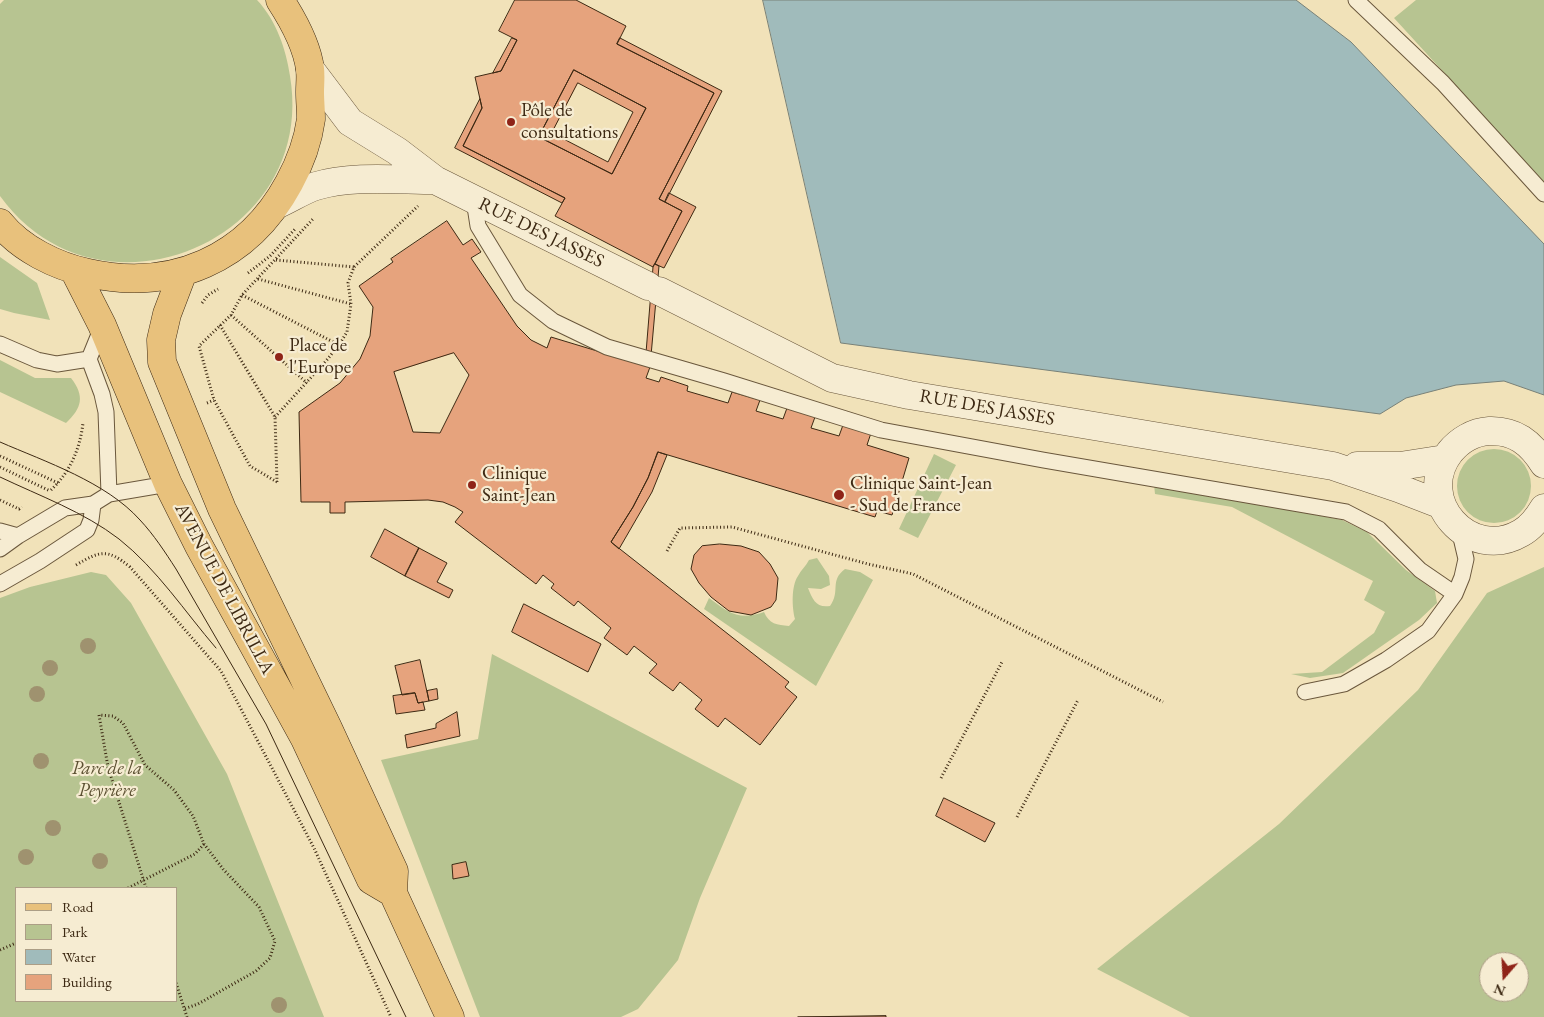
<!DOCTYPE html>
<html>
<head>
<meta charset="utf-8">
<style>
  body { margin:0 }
  #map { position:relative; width:1544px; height:1017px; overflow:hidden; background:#f1e2b9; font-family:"EB Garamond",serif }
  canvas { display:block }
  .legend { position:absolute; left:15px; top:887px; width:162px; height:115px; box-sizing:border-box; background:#f6ecd2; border:1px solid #ac9e86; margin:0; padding:6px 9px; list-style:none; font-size:15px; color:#3d2913 }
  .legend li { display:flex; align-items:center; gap:10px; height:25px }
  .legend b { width:25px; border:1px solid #ac9e86 }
  .north { position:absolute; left:1479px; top:952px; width:50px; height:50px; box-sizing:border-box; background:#f6ecd2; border:1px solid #ac9e86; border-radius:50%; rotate:199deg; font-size:14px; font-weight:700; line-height:20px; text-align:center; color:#3d2913 }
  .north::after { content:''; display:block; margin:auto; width:18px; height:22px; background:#8f2418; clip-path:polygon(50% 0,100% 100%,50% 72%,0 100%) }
</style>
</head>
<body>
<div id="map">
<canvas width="1544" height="1017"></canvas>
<ul class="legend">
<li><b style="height:6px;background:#e8c17c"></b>Road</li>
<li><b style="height:14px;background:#b7c491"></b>Park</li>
<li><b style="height:14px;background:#a0bbbb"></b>Water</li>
<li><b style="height:14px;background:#e6a37d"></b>Building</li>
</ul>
<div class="north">N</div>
</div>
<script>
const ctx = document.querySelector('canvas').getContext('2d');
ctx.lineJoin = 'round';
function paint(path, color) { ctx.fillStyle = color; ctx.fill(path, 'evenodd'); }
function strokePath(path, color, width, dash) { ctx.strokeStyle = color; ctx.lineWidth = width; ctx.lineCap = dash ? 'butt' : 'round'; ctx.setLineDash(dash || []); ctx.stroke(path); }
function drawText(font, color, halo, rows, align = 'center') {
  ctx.font = font + ' "EB Garamond",serif'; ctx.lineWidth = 4.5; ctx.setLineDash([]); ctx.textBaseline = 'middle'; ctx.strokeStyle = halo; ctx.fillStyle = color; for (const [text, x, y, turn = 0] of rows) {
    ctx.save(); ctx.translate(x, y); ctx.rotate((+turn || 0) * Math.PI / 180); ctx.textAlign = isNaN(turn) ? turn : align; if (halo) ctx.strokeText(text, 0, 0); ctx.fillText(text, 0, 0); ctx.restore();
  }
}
paint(new Path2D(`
  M 4,0 L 257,0 C 276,20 286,49 290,76 C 318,242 98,332 0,196 L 0,4 Z
  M 1416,0 L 1544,0 L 1544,182 L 1394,18 Z
  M 0,257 L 37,283 L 50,320 L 14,313 L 0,309 Z
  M 0,360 L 35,378 L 71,378 C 85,396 82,408 66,423 L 0,392 Z
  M1457 486a37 37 0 1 1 74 0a37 37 0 1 1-74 0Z
  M 934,454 L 956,465 L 918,538 L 899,529 Z
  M 1154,484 L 1342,520 L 1367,532 L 1406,570 L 1435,591 L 1437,603 L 1419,620 L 1343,673 L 1310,678 L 1291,674 L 1322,672 L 1374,633 L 1385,612 L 1364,600 L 1373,581 L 1232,507 L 1155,494 Z
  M 817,558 L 829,576 L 830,585 L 821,589 L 808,588 C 813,600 816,608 830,606 C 841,591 829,581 845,569 L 860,572 L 873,580 L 816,686 L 704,609 L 709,598 C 729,613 739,621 764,612 C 769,624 777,625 789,626 L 795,619 C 792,608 791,586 798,576 C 801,570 806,566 809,560 Z
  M 1544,567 L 1544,1017 L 1190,1017 L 1097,969 L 1279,824 L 1418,690 L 1487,593 ZM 1489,962 L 1519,962 L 1519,992 L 1489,992 Z
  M 91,572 L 106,575 L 131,603 L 227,774 L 324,1017 L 0,1017 L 0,598 L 30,587 ZM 16,888 L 176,888 L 176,1001 L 16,1001 Z
  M 492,654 L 747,788 L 700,898 L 678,960 L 638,1009 L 621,1017 L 480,1017 L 381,760 L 478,739 Z`), '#b7c491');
const water = new Path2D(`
  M 763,0 L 1296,0 L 1351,42 L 1544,244 L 1544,395 L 1504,381 L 1456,385 L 1406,398 L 1380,414 L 841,343 Z`);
paint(water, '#a0bbbb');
strokePath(water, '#788178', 1);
const building = new Path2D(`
  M 515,0 L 576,0 L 626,26 L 617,44 L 714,93 L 659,199 L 682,211 L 653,267 L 555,216 L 565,198 L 463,146 L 482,108 L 475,77 L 501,71 L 517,40 L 499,31 ZM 574,70 L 646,108 L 612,174 L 539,137 Z
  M 512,38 L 517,40 L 501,71 L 493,73 Z
  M 620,38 L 722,91 L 665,202 L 659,199 L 714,93 L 617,44 Z
  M 574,70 L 646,108 L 612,174 L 539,137 ZM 578,83 L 633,112 L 608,162 L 552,133 Z
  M 480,99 L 482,108 L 463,146 L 565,198 L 562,203 L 455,148 Z
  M 669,193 L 696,207 L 664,268 L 655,264 L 682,211 L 665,202 Z
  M 447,221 L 463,245 L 472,239 L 481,252 L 471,258 L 517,326 L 531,340 L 547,348 L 551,337 L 650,367 L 646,378 L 659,382 L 661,377 L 688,386 L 687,391 L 728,403 L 732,392 L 760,400 L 756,411 L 783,419 L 787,408 L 815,417 L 811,428 L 839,436 L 843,425 L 871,433 L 867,445 L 909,458 L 892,515 L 877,511 L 875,517 L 658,452 L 648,478 L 633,507 L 611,542 L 789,682 L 785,687 L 797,697 L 760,745 L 725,718 L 718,727 L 695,709 L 702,700 L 680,682 L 673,691 L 649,673 L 657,664 L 634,646 L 627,655 L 604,638 L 611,628 L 578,601 L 574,606 L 551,588 L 554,584 L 543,575 L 536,584 L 455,522 L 463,512 L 455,507 L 443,502 L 428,500 L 345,502 L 345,513 L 330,513 L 330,502 L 301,502 L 299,412 L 340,383 L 360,359 L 370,336 L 373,307 L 359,286 L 393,262 L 391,259 ZM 454,353 L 469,375 L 440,433 L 413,432 L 394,372 Z
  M 655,264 L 659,266 L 650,367 L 645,365 L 653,267 Z
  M 658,452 L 667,455 L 652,492 L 619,549 L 611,542 L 633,507 L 648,478 Z
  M 385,529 L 419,548 L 405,576 L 371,557 Z
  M 720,544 L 741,546 L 759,552 L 770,564 L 778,578 L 776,600 L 771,607 L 751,615 L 729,611 L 711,597 L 699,583 L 691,569 L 694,555 L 702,546 Z
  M 419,548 L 447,563 L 437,582 L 453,590 L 449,598 L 405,576 Z
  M 524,604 L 601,644 L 588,672 L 512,632 Z
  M 420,660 L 429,701 L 418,703 L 415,693 L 402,695 L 395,666 Z
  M 437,689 L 438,699 L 429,701 L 427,691 Z
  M 415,693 L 418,703 L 423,702 L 425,710 L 396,714 L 393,696 Z
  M 457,712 L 460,736 L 407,748 L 405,735 L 436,728 L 436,724 Z
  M 944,798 L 995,823 L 985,842 L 936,816 Z
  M 466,862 L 469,876 L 453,879 L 452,865 Z
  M 886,1016 L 886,1017 L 798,1017 Z`);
paint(building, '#e6a37d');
strokePath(building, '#3d2913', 1);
const lane = new Path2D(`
  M 1356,0 L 1443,83 L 1544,194
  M 474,200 L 478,226 L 520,295 L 553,321 L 607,347 L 724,381 L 881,430 L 1043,460 L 1346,512 L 1379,529 L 1420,570 L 1455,594
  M 102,327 L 89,359 L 102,394 L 106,412 L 109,494
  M 0,344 L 37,360 L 57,364 L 89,359
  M 0,531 L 18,536 L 65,508 L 93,504 L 109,494 L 168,484
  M 0,549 L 18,536
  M 0,584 L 40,561 L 87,530 L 91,520 L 93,504
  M 1305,692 L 1344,684 L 1386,660 L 1428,631 L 1455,594 L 1462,577 L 1466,559 L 1459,529`);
const street = new Path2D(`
  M 310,69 L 350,122 L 397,151 L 435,180 L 648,286
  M 278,204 C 290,199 303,190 316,186 C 352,175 398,180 435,180
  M 659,291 L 832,378 L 909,395 L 1333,466 L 1398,488 L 1442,505
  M 1544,464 C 1531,443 1515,430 1489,431 C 1473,432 1459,441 1450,452 C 1413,500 1470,563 1521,533 C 1532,527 1538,518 1544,508
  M 1357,466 L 1400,466 L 1445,459`);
const primary = new Path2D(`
  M 0,223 C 21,249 56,266 88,273 C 172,292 248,259 289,183 C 300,163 308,141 311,119 C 311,110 310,101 310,92 C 310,84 311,76 310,69 C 307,45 293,20 280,0
  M 74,270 L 102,325 L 168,484 L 199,546 L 305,739 L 371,880 L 393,893
  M 183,272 L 167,314 L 161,340 L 162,362 L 222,509 L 328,728 L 394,871 L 393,893 L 450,1017`);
strokePath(lane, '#6a573c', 17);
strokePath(street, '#6a573c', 29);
strokePath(primary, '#3d2913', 29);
strokePath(new Path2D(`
  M 276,260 L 354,267
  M 248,273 L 270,256 L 296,228
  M 258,279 L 351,304
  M 242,295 L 339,345
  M 202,303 L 208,295 L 218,289
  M 231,315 L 307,383
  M 220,325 L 275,417 L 277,482
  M 207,403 L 214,400
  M 275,417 L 326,361 L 339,345 L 347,332 L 351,304 L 348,283 L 354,267 L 418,206
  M 0,456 L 58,483
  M 0,467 L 50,491
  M 277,482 L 250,466 L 214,400 L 199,346 L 231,315 L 242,295 L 313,219
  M 51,490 C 70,472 80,449 83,423
  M 0,500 L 19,509 L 22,507
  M 667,551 L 680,528 L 732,527 L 868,564 L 913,574 L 1163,702
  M 76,565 C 100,551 107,548 130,567 L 221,671 L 314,848 L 391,1017
  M 941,778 L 1002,662
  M 1017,817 L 1078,700
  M 128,888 L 195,854 L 204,844
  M 146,888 L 108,767 L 99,715 L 113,716 L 123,723 L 145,765 L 174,790 L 193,816 L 204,844 L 223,869 L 259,907 L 275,941 L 270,958 L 256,971 L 198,1004 L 184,1009
  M 0,950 L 16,943
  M 176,983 L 187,1017`), '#3d2913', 3, [1, 2.5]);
strokePath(lane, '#f6ecd2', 15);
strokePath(street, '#f6ecd2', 28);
strokePath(primary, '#e8c17c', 28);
strokePath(new Path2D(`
  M 0,442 C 46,462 106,482 140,520 C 154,535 165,552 176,569 L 266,724 L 406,1017
  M 0,477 C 40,496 84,512 119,539 C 157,569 185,612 216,648`), '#3d2913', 1);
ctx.fillStyle = '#9f926f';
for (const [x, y] of [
  [88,646],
  [50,668],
  [37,694],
  [41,761],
  [53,828],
  [26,857],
  [100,861],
  [279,1005]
]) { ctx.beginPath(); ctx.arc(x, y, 8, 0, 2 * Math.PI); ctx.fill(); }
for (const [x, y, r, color] of [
  [511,122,5,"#8f2418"],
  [279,357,5,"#8f2418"],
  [472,485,5,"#8f2418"],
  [839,495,6,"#8f2418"]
]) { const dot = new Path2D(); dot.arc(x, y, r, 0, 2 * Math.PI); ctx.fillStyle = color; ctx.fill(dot); strokePath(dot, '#f6ecd2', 2); }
drawText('19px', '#3d2913', '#f6ecd2', [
  ["Pôle de",521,111],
  ["consultations",521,133],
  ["Place de",289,346],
  ["l'Europe",289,368],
  ["Clinique",482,474],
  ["Saint-Jean",482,496],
  ["Clinique Saint-Jean",850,484],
  ["- Sud de France",850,506]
], 'left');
drawText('19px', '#3d2913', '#f6ecd2', [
  ["RUE DES JASSES",541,233,26],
  ["RUE DES JASSES",987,408,10],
  ["AVENUE DE LIBRILLA",224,589,62]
]);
drawText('italic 19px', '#5c5032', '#f6ecd2', [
  ["Parc de la",107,769],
  ["Peyrière",107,791]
]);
</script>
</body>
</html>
